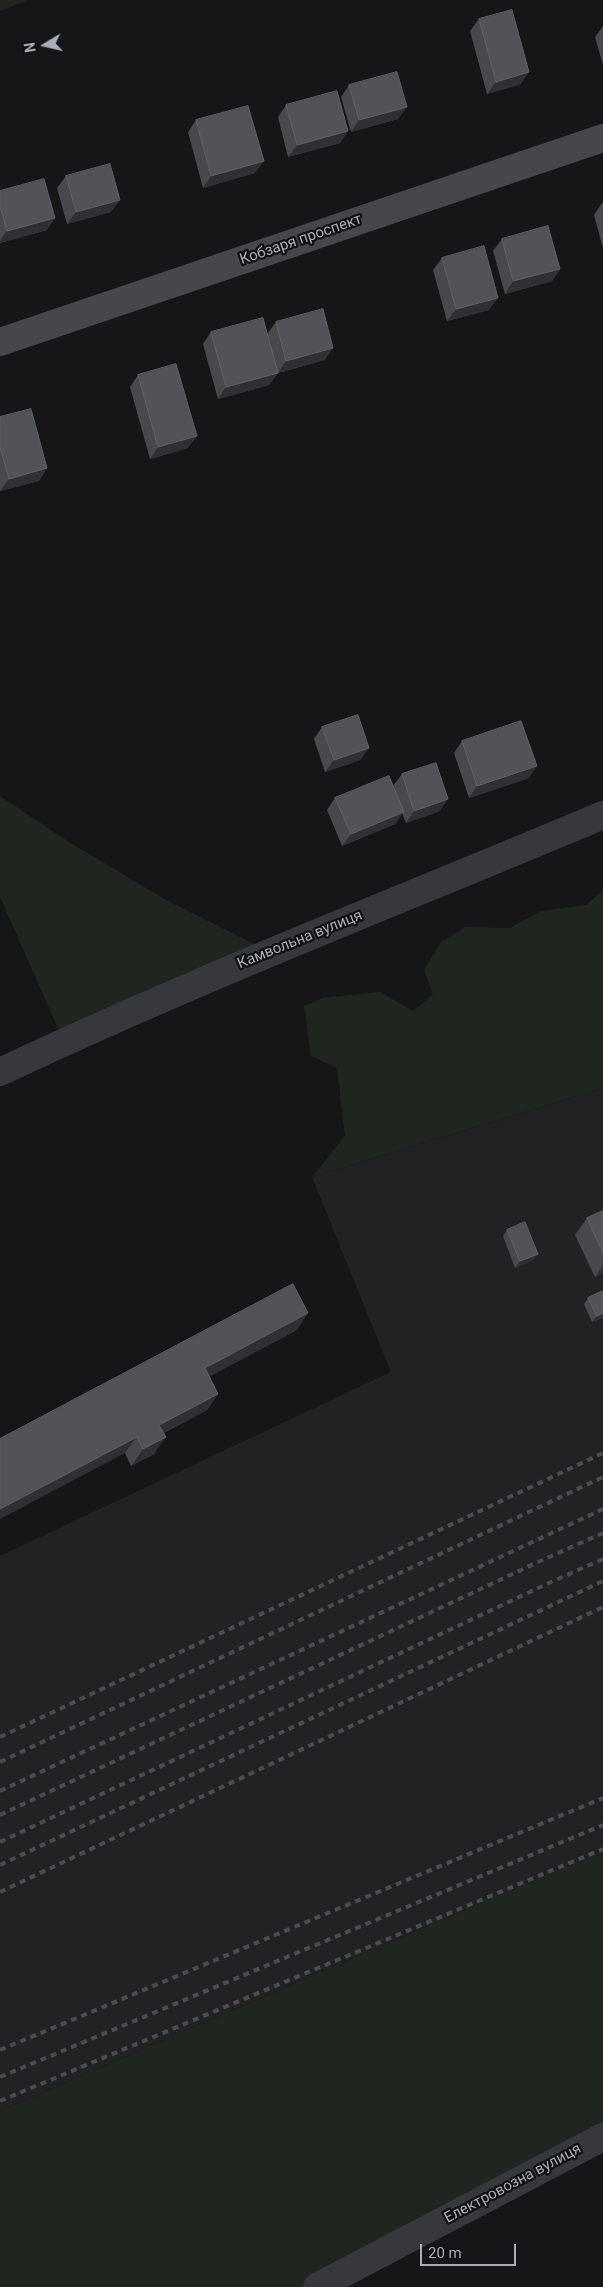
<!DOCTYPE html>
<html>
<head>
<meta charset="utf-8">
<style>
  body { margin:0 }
  #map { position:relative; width:603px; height:2287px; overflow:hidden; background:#161618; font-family:Roboto,sans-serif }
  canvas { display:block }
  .north { position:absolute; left:20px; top:20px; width:50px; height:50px; -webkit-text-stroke:4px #111113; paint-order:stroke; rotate:261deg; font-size:14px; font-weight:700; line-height:20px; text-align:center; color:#a8adb8 }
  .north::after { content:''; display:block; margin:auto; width:18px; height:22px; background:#a8adb8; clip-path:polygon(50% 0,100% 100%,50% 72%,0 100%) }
  .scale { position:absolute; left:420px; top:2244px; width:96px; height:22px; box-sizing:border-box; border:2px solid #a8adb8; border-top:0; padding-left:6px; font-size:15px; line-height:18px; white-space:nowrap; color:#a8adb8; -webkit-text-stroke:4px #111113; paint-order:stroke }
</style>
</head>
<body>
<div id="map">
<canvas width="603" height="2287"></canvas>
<div class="north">N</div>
<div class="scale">20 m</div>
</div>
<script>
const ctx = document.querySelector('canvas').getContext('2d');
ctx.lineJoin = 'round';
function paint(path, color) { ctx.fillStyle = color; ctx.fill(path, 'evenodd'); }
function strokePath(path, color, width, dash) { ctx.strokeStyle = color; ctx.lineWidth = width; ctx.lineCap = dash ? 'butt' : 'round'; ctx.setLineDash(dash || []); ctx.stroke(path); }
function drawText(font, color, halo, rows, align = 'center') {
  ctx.font = font + ' Roboto,sans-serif'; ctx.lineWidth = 4.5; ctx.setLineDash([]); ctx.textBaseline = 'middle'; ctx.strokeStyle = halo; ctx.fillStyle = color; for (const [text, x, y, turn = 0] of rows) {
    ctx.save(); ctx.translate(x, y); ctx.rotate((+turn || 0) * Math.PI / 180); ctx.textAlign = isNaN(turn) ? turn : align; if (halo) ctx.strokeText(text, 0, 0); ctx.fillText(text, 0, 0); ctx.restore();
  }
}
paint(new Path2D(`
  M 603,1088 L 603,1850 L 0,2111 L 0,1556 L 391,1372 L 312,1177 Z`), '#222225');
paint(new Path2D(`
  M 0,0 L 29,0 L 0,11 Z
  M 0,796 L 69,842 L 166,900 L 270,952 L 64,1042 L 0,897 Z
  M 603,890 L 603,1088 L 312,1177 L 345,1136 L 337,1068 L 311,1056 L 304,1006 L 323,998 L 380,992 L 413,1011 L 433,994 L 424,970 L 441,942 L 465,927 L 510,928 L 541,911 L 586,905 Z
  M 603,1850 L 603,2137 L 317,2287 L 0,2287 L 0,2111 Z`), '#1e261f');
strokePath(new Path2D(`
  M 0,1072 C 198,978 402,900 603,815
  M 317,2287 L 603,2137`), '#37383d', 28);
strokePath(new Path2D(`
  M 0,342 L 603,138`), '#45474d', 28);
strokePath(new Path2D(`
  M 0,1737 L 603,1453
  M 0,1762 L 603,1477
  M 0,1791 L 603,1509
  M 0,1815 L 538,1562 L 603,1533
  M 0,1842 L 551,1582 L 603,1559
  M 0,1865 L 603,1581
  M 0,1892 L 603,1607
  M 0,2050 L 603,1798
  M 0,2077 L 603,1825
  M 0,2101 L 603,1849`), '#4a4c52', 4, [6, 5]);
paint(new Path2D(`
  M 479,19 L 521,84 L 487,94 L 470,31 Z
  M 603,26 L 603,65 L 595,37 Z
  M 349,85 L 398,119 L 351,132 L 341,97 Z
  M 286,105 L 348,131 L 340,143 L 288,157 L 278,117 Z
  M 196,120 L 255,173 L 203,188 L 188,132 Z
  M 66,176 L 111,212 L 67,224 L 57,188 Z
  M 0,191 L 47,230 L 0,243 Z
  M 602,203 L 603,203 L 603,248 L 594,215 Z
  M 502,239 L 560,269 L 552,281 L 505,294 L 493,251 Z
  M 442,258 L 489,310 L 447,321 L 433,270 Z
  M 276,322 L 325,360 L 278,373 L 269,385 L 218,399 L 203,344 L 211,332 L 267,334 Z
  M 138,375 L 188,448 L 150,459 L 130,387 Z
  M 0,417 L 47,468 L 39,481 L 0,491 Z
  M 322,727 L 369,748 L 360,760 L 325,772 L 314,739 Z
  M 462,741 L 529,778 L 469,798 L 454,753 Z
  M 402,774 L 440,811 L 406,823 L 402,813 L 395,824 L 342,846 L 327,810 L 335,798 L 393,786 Z
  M 603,1211 L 603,1273 L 595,1277 L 575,1235 L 587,1218 Z
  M 507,1230 L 533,1260 L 515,1268 L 503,1236 Z
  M 603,1291 L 603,1318 L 592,1322 L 584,1304 L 588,1298 Z
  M 297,1330 L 209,1376 L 218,1394 L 207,1410 L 164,1433 L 154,1454 L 131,1466 L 125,1453 L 0,1439 Z`), '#47494d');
paint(new Path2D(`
  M 529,72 L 521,84 L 487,94 L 496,82 Z
  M 407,107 L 398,119 L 351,132 L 359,120 Z
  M 348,131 L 340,143 L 288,157 L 297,145 Z
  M 264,161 L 255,173 L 203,188 L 211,176 Z
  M 120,200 L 111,212 L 67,224 L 76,212 Z
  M 55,218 L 47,230 L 0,243 L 0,241 L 7,231 Z
  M 560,269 L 552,281 L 505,294 L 513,281 Z
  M 498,298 L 489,310 L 447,321 L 456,309 Z
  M 333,348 L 325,360 L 278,373 L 286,361 Z
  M 278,373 L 269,385 L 218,399 L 226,387 Z
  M 197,436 L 188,448 L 150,459 L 158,447 Z
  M 47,468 L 39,481 L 0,491 L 9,479 Z
  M 369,748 L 360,760 L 325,772 L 334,760 Z
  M 537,766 L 529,778 L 469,798 L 477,786 Z
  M 448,799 L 440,811 L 406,823 L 414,811 Z
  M 404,812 L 395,824 L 342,846 L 351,834 Z
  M 538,1254 L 533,1260 L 515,1268 L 520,1261 Z
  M 603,1265 L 603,1273 L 595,1277 Z
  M 308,1313 L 297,1330 L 194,1385 L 205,1368 Z
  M 603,1313 L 603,1318 L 592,1322 L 597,1316 Z
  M 218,1394 L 207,1410 L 148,1441 L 159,1425 Z
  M 137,1437 L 125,1453 L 0,1519 L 0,1509 Z
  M 166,1437 L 154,1454 L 131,1466 L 143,1449 Z`), '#2f3033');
const building = new Path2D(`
  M 512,10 L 529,72 L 496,82 L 479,19 Z
  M 397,72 L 407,107 L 359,120 L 349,85 Z
  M 337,91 L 348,131 L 297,145 L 286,105 Z
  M 248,106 L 264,161 L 211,176 L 196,120 Z
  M 110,164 L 120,200 L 76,212 L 66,176 Z
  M 44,179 L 55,218 L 7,231 L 0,206 L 0,191 Z
  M 548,226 L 560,269 L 513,281 L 502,239 Z
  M 484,246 L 498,298 L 456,309 L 442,258 Z
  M 323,309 L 333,348 L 286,361 L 276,322 Z
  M 263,318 L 278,373 L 226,387 L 211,332 Z
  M 176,364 L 197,436 L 158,447 L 138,375 Z
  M 31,409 L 47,468 L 9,479 L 0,447 L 0,417 Z
  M 358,715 L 369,748 L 334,760 L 322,727 Z
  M 521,721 L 537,766 L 477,786 L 462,741 Z
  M 436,763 L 448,799 L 414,811 L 402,774 Z
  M 389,776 L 404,812 L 351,834 L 335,798 Z
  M 603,1211 L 603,1253 L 587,1218 Z
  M 525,1222 L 538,1254 L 520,1261 L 507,1230 Z
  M 293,1284 L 308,1313 L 205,1368 L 218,1394 L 159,1425 L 166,1437 L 143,1449 L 137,1437 L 0,1509 L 0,1439 Z
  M 603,1291 L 603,1313 L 597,1316 L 588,1298 Z`);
paint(building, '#525359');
strokePath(building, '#5f6168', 1);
drawText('15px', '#a8adb8', '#111113', [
  ["Кобзаря проспект",301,240,-19],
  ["Камвольна вулиця",300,940,-22],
  ["Електровозна вулиця",513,2184,-28]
]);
</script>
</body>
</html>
